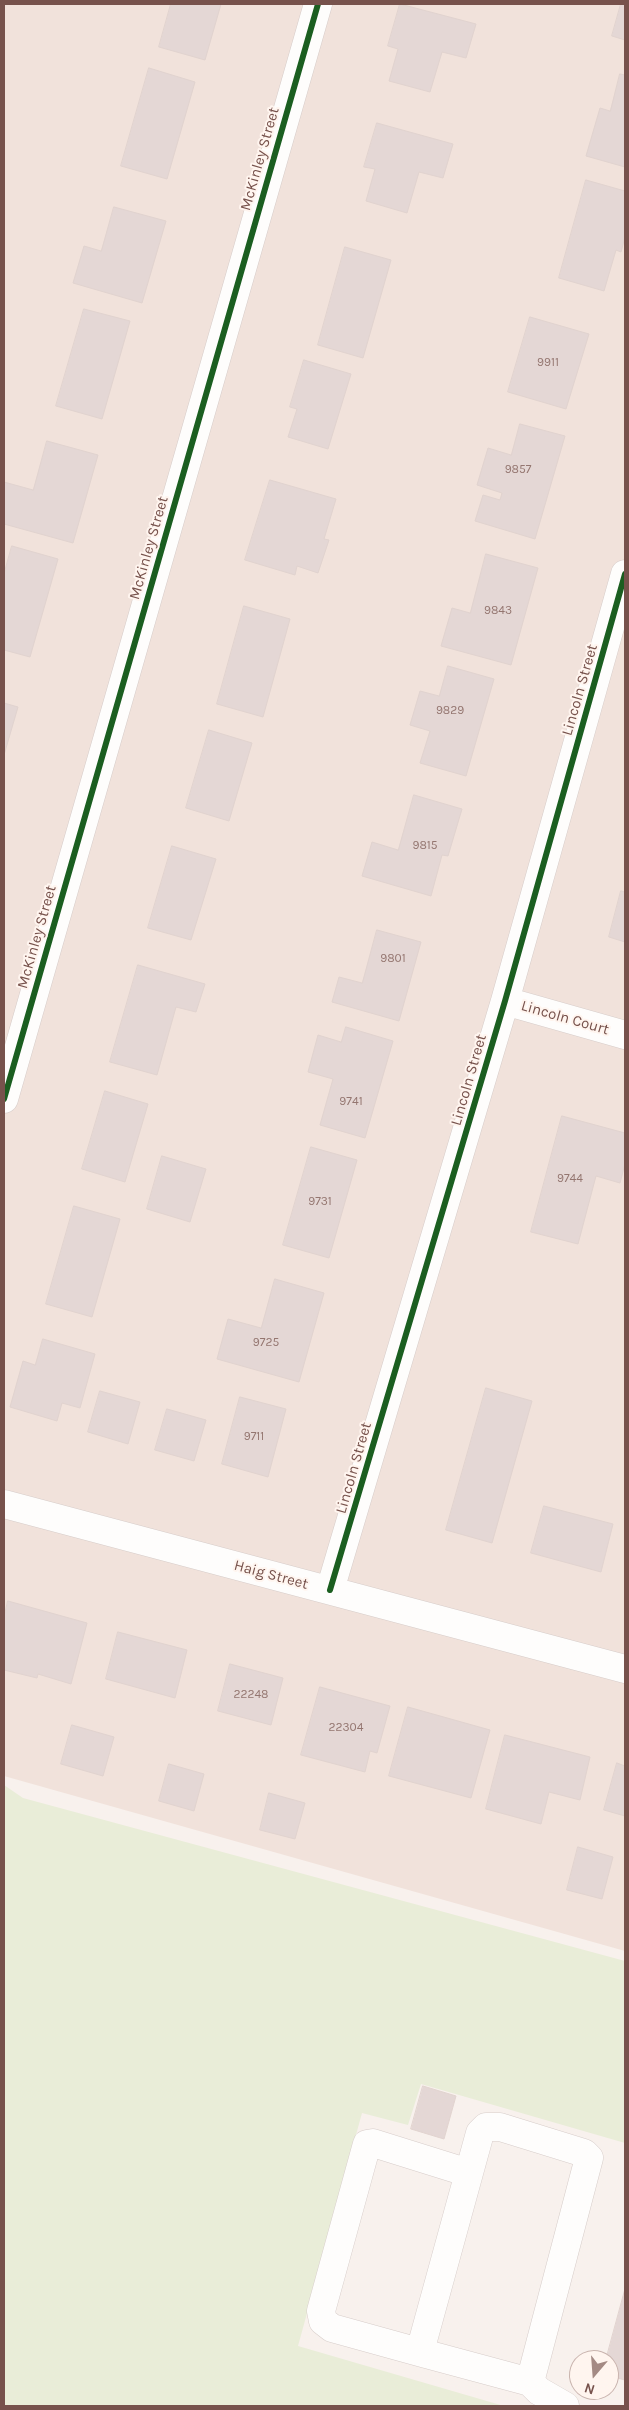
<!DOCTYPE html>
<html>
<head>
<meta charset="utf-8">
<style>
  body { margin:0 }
  #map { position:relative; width:629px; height:2410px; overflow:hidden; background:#f8f1ed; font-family:Karla,sans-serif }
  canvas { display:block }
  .frame { position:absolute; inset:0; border:5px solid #77524c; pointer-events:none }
  .north { position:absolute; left:569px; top:2350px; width:50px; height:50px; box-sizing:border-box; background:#fff5ef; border:1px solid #c9b4ae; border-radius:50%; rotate:198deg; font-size:14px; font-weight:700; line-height:20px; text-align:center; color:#77524c }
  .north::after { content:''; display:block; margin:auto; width:18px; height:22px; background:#a48a84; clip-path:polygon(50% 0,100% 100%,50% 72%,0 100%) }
</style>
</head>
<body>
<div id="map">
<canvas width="629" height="2410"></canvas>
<div class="frame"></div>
<div class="north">N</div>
</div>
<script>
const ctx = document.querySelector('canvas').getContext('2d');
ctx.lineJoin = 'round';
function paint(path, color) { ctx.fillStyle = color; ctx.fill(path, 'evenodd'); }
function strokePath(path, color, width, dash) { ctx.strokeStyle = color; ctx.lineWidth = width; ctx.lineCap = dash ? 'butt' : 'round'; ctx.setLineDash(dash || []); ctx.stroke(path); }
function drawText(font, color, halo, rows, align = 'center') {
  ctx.font = font + ' Karla,sans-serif'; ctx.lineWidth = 4; ctx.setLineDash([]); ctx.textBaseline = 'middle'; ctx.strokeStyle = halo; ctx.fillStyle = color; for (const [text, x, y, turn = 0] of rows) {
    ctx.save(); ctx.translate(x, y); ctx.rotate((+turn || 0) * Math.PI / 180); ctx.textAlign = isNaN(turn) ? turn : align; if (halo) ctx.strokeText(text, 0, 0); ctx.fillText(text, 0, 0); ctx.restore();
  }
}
paint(new Path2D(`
  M 4,4 L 625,4 L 625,1951 L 4,1776 Z`), '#f1e2db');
paint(new Path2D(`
  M 4,1785 L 23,1798 L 625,1961 L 625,2143 L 421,2084 L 408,2125 L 362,2113 L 298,2346 L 504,2406 L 4,2406 Z`), '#e9edd8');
const building = new Path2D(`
  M 171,4 L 221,4 L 205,60 L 159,47 Z
  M 400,4 L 476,24 L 466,58 L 442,52 L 430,92 L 389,81 L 398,49 L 388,46 Z
  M 621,4 L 625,4 L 625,40 L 612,36 Z
  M 149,68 L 195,82 L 167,179 L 121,166 Z
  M 620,74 L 625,75 L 625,167 L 586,156 L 600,108 L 610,111 Z
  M 377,123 L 453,144 L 443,178 L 419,172 L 407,213 L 366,201 L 375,169 L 364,167 Z
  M 586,180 L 625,191 L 625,237 L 621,252 L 616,250 L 604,291 L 559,278 Z
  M 114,207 L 166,221 L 142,303 L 73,283 L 84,246 L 101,251 Z
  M 345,247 L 391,260 L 363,358 L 318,345 Z
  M 84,309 L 130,321 L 102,419 L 56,406 Z
  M 530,317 L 589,334 L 566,409 L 508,392 Z
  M 304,360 L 351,374 L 328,449 L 288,437 L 297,409 L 290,407 Z
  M 520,424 L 565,436 L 535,539 L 475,521 L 483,495 L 500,500 L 502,493 L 477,485 L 488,448 L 511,455 Z
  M 47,441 L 98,455 L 73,543 L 4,524 L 4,482 L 33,490 Z
  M 270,480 L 336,499 L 324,539 L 329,540 L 318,573 L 297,566 L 295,575 L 245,560 Z
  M 12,546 L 58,559 L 30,657 L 4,650 L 4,574 Z
  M 486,554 L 538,568 L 511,665 L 441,646 L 452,608 L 470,613 Z
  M 244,606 L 290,619 L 263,717 L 217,704 Z
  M 448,666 L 494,679 L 466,776 L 420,763 L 430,731 L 410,725 L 420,691 L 439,696 Z
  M 4,703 L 18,707 L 4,755 Z
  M 209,730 L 252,743 L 229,821 L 186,808 Z
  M 414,795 L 462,809 L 448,856 L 442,855 L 431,896 L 362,876 L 372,842 L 398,850 Z
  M 172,846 L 216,859 L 191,940 L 148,928 Z
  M 621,891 L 625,892 L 625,942 L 609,937 Z
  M 377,930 L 421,942 L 399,1021 L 332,1002 L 339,977 L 362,983 Z
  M 138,965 L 205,984 L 196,1012 L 176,1007 L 157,1075 L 110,1062 Z
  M 346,1027 L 393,1041 L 365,1138 L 320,1125 L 333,1079 L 308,1072 L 318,1035 L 341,1042 Z
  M 105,1091 L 148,1104 L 125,1182 L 82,1169 Z
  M 562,1116 L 625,1133 L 625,1164 L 620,1183 L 596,1176 L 578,1244 L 531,1232 Z
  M 311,1147 L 357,1160 L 329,1258 L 283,1245 Z
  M 162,1156 L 206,1169 L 190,1222 L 147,1209 Z
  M 74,1206 L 120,1219 L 92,1317 L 46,1304 Z
  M 275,1279 L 324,1293 L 299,1382 L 217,1359 L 228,1319 L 261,1328 Z
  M 43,1339 L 95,1354 L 80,1408 L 62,1403 L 57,1421 L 10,1407 L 23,1361 L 35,1365 Z
  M 486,1388 L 532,1401 L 492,1543 L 446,1530 Z
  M 100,1391 L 140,1402 L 128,1444 L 88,1432 Z
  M 240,1397 L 286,1409 L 268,1477 L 222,1464 Z
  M 167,1409 L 206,1420 L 194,1461 L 155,1450 Z
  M 544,1506 L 613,1524 L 601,1572 L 531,1553 Z
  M 8,1601 L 87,1623 L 71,1684 L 38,1674 L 37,1678 L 4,1670 L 4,1617 Z
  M 118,1632 L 187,1650 L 175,1698 L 106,1679 Z
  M 230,1664 L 283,1678 L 271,1725 L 218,1711 Z
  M 320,1687 L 390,1706 L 377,1753 L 370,1751 L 365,1772 L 301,1755 Z
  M 408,1707 L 490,1730 L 471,1798 L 389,1776 Z
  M 72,1725 L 114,1737 L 103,1776 L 61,1764 Z
  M 505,1735 L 590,1757 L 580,1800 L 549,1792 L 541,1824 L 486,1809 Z
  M 617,1763 L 625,1766 L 625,1816 L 604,1810 Z
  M 169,1764 L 204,1774 L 194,1811 L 159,1801 Z
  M 269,1793 L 305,1803 L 295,1839 L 260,1830 Z
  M 578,1847 L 613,1857 L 602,1899 L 567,1890 Z
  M 423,2086 L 456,2096 L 444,2139 L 411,2129 Z
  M 625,2289 L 625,2380 L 609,2376 L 609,2360 L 606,2360 Z`);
paint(building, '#e4d7d5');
strokePath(building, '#e1d3cf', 1);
const minor = new Path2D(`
  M 505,1001 L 625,1035
  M 4,1099 L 318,4
  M 4,1504 L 625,1669
  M 330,1590 L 505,1001 L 625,574
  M 426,2354 L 332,2328 L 323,2321 L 321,2311 L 367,2144 L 373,2143 L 469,2173
  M 530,2382 L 426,2354 L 422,2344 L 480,2133 L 486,2127 L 500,2127 L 584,2153 L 589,2158 L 530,2382 L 539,2391 L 565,2406`);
strokePath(minor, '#d7cdca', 29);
strokePath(minor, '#fefdfc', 28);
strokePath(new Path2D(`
  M 4,1099 L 318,4
  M 330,1590 L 505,1001 L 625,574`), '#1b5e20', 6);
drawText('12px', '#947670', null, [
  ["9911",548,363],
  ["9857",518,470],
  ["9843",498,611],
  ["9829",450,711],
  ["9815",425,846],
  ["9801",393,959],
  ["9741",351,1102],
  ["9744",570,1179],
  ["9731",320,1202],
  ["9725",266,1343],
  ["9711",254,1437],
  ["22248",251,1695],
  ["22304",346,1728]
]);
drawText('15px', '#77524c', '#fff5ef', [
  ["McKinley Street",260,159,-74],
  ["McKinley Street",149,548,-74],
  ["Lincoln Street",580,690,-74],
  ["McKinley Street",37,937,-74],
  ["Lincoln Court",565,1018,16],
  ["Lincoln Street",469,1080,-74],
  ["Lincoln Street",354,1468,-74],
  ["Haig Street",271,1575,15]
]);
</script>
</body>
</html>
